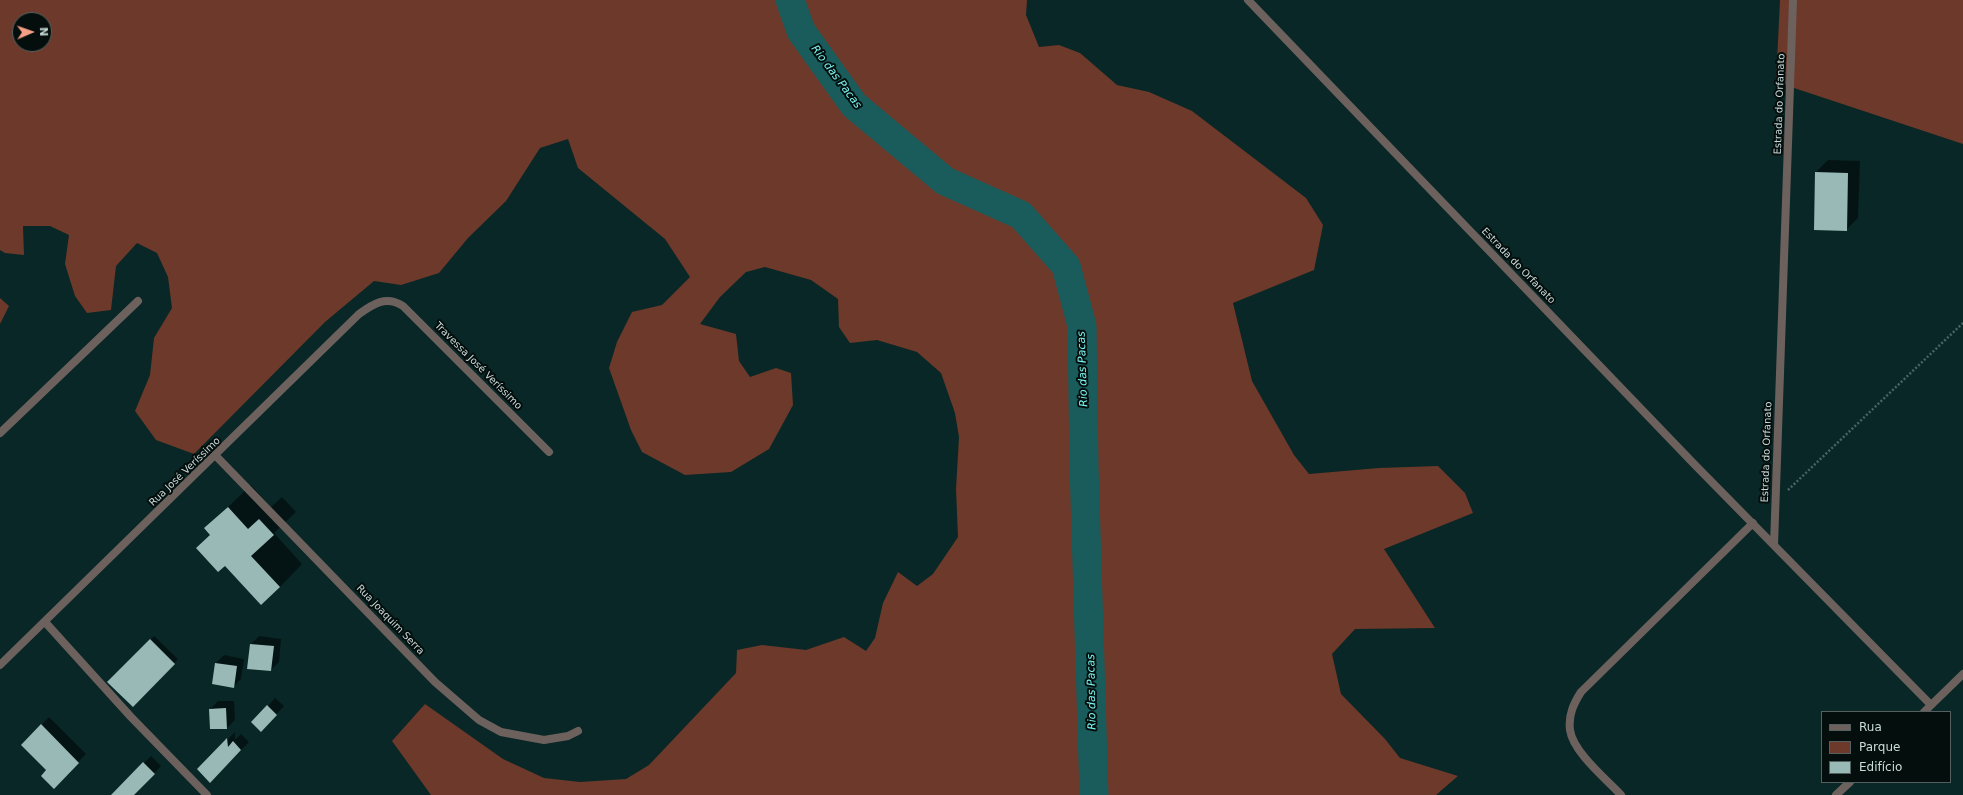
<!DOCTYPE html>
<html>
<head>
<meta charset="utf-8">
<style>
  body { margin:0 }
  #map { position:relative; width:1963px; height:795px; overflow:hidden; background:#092726; font-family:"DejaVu Sans",sans-serif }
  canvas { display:block }
  .legend { position:absolute; left:1821px; top:711px; width:130px; height:72px; box-sizing:border-box; background:#030e0d; border:1px solid #53605f; margin:0; padding:5px 7px; list-style:none; font-size:12px; color:#cbdbda }
  .legend li { display:flex; align-items:center; gap:8px; height:20px }
  .legend b { width:20px; border:1px solid #53605f }
  .north { position:absolute; left:12px; top:12px; width:40px; height:40px; box-sizing:border-box; background:#030e0d; border:1px solid #53605f; border-radius:50%; rotate:88deg; font-size:11px; font-weight:700; line-height:16px; text-align:center; color:#cbdbda }
  .north::after { content:''; display:block; margin:auto; width:14px; height:18px; background:#f49e86; clip-path:polygon(50% 0,100% 100%,50% 72%,0 100%) }
</style>
</head>
<body>
<div id="map">
<canvas width="1963" height="795"></canvas>
<ul class="legend">
<li><b style="height:5px;background:#6d615e"></b>Rua</li>
<li><b style="height:11px;background:#6d392a"></b>Parque</li>
<li><b style="height:11px;background:#99b9b7"></b>Edifício</li>
</ul>
<div class="north">N</div>
</div>
<script>
const ctx = document.querySelector('canvas').getContext('2d');
ctx.lineJoin = 'round';
function paint(path, color) { ctx.fillStyle = color; ctx.fill(path, 'evenodd'); }
function strokePath(path, color, width, dash) { ctx.strokeStyle = color; ctx.lineWidth = width; ctx.lineCap = dash ? 'butt' : 'round'; ctx.setLineDash(dash || []); ctx.stroke(path); }
function drawText(font, color, halo, rows, align = 'center') {
  ctx.font = font + ' "DejaVu Sans",sans-serif'; ctx.lineWidth = 4; ctx.setLineDash([]); ctx.textBaseline = 'middle'; ctx.strokeStyle = halo; ctx.fillStyle = color; for (const [text, x, y, turn = 0] of rows) {
    ctx.save(); ctx.translate(x, y); ctx.rotate((+turn || 0) * Math.PI / 180); ctx.textAlign = isNaN(turn) ? turn : align; if (halo) ctx.strokeText(text, 0, 0); ctx.fillText(text, 0, 0); ctx.restore();
  }
}
paint(new Path2D(`
  M 0,0 L 1027,0 L 1026,15 L 1039,47 L 1059,45 L 1080,53 L 1117,85 L 1149,92 L 1192,111 L 1306,198 L 1323,225 L 1314,270 L 1233,303 L 1252,381 L 1294,455 L 1309,474 L 1379,468 L 1438,466 L 1465,493 L 1473,513 L 1384,549 L 1435,628 L 1355,629 L 1332,654 L 1341,694 L 1385,739 L 1400,758 L 1458,776 L 1436,795 L 431,795 L 392,741 L 425,704 L 503,759 L 544,778 L 580,782 L 626,779 L 649,765 L 736,673 L 737,650 L 762,645 L 806,650 L 844,637 L 866,651 L 875,638 L 883,603 L 898,572 L 917,586 L 933,574 L 958,537 L 956,489 L 959,437 L 955,413 L 941,373 L 917,352 L 877,340 L 850,343 L 839,327 L 838,299 L 811,280 L 765,267 L 746,272 L 720,297 L 700,324 L 736,334 L 739,361 L 750,377 L 776,368 L 791,373 L 793,405 L 769,449 L 731,472 L 685,475 L 642,452 L 631,430 L 609,368 L 617,342 L 632,312 L 662,305 L 690,277 L 665,239 L 578,168 L 568,139 L 540,148 L 506,201 L 468,238 L 439,273 L 401,285 L 374,281 L 325,322 L 194,454 L 156,440 L 135,411 L 150,375 L 154,338 L 172,308 L 168,277 L 157,253 L 137,243 L 116,266 L 111,310 L 87,313 L 75,296 L 65,264 L 69,235 L 50,226 L 23,226 L 24,255 L 5,253 L 0,250 ZM 20,20 L 44,20 L 44,44 L 20,44 Z
  M 1780,0 L 1963,0 L 1963,144 L 1776,82 Z
  M 0,298 L 9,306 L 0,324 Z`), '#6d392a');
paint(new Path2D(`
  M 1828,160 L 1860,161 L 1858,218 L 1846,230 L 1816,172 Z
  M 251,485 L 271,507 L 282,497 L 296,512 L 274,533 L 302,564 L 280,587 L 206,528 Z
  M 154,636 L 178,659 L 133,705 L 109,682 Z
  M 259,636 L 281,639 L 279,662 L 271,670 L 251,644 Z
  M 224,655 L 244,659 L 241,679 L 233,687 L 216,663 Z
  M 275,698 L 284,706 L 269,722 L 268,706 Z
  M 218,701 L 234,701 L 235,720 L 227,728 L 210,709 Z
  M 49,717 L 86,754 L 54,787 L 47,770 L 22,745 Z
  M 235,732 L 235,740 L 241,734 L 249,742 L 210,781 L 198,769 Z
  M 151,756 L 161,766 L 134,795 L 112,795 Z`), '#0007');
strokePath(new Path2D(`
  M 790,0 L 801,31 L 854,105 L 945,181 L 1021,215 L 1066,266 L 1082,326 L 1084,466 L 1094,795`), '#195c5b', 29);
paint(new Path2D(`
  M 1815,172 L 1848,173 L 1847,231 L 1814,230 Z
  M 228,507 L 248,529 L 259,519 L 274,535 L 251,556 L 280,587 L 261,605 L 225,566 L 218,572 L 196,548 L 210,535 L 204,528 Z
  M 150,639 L 175,664 L 133,707 L 107,682 Z
  M 250,644 L 274,646 L 271,671 L 247,669 Z
  M 215,663 L 237,666 L 234,688 L 212,684 Z
  M 267,705 L 277,715 L 261,732 L 251,722 Z
  M 226,708 L 227,729 L 210,729 L 209,709 Z
  M 41,724 L 79,763 L 54,789 L 41,776 L 46,770 L 21,745 Z
  M 227,738 L 228,747 L 233,741 L 241,750 L 210,783 L 197,769 Z
  M 143,762 L 155,774 L 134,795 L 111,795 Z`), '#99b9b7');
strokePath(new Path2D(`
  M 1788,490 L 1963,323`), '#4a6463', 2.5, [2, 2]);
strokePath(new Path2D(`
  M 0,433 L 138,301
  M 45,622 L 131,717 L 207,795`), '#6d615e', 8);
strokePath(new Path2D(`
  M 1248,0 L 1696,466 L 1931,705
  M 216,456 L 435,682 L 479,720 L 501,732 L 544,740 L 568,736 L 578,731
  M 1774,545 L 1793,0
  M 0,665 L 359,314 C 373,304 386,295 403,306 L 549,452
  M 1924,712 L 1963,674
  M 1621,795 C 1606,779 1573,752 1570,730 C 1568,715 1574,703 1581,692 L 1753,523
  M 1836,795 L 1850,782`), '#6d615e', 8);
drawText('10px', '#cbdbda', '#030e0d', [
  ["Estrada do Orfanato",1780,104,-88],
  ["Estrada do Orfanato",1518,266,46],
  ["Travessa José Veríssimo",478,366,45],
  ["Estrada do Orfanato",1767,452,-88],
  ["Rua José Veríssimo",185,472,-44],
  ["Rua Joaquim Serra",390,620,46]
]);
drawText('italic 11px', '#7af5f2', '#030e0d', [
  ["Rio das Pacas",836,77,53],
  ["Rio das Pacas",1083,369,-92],
  ["Rio das Pacas",1092,692,-91]
]);
</script>
</body>
</html>
